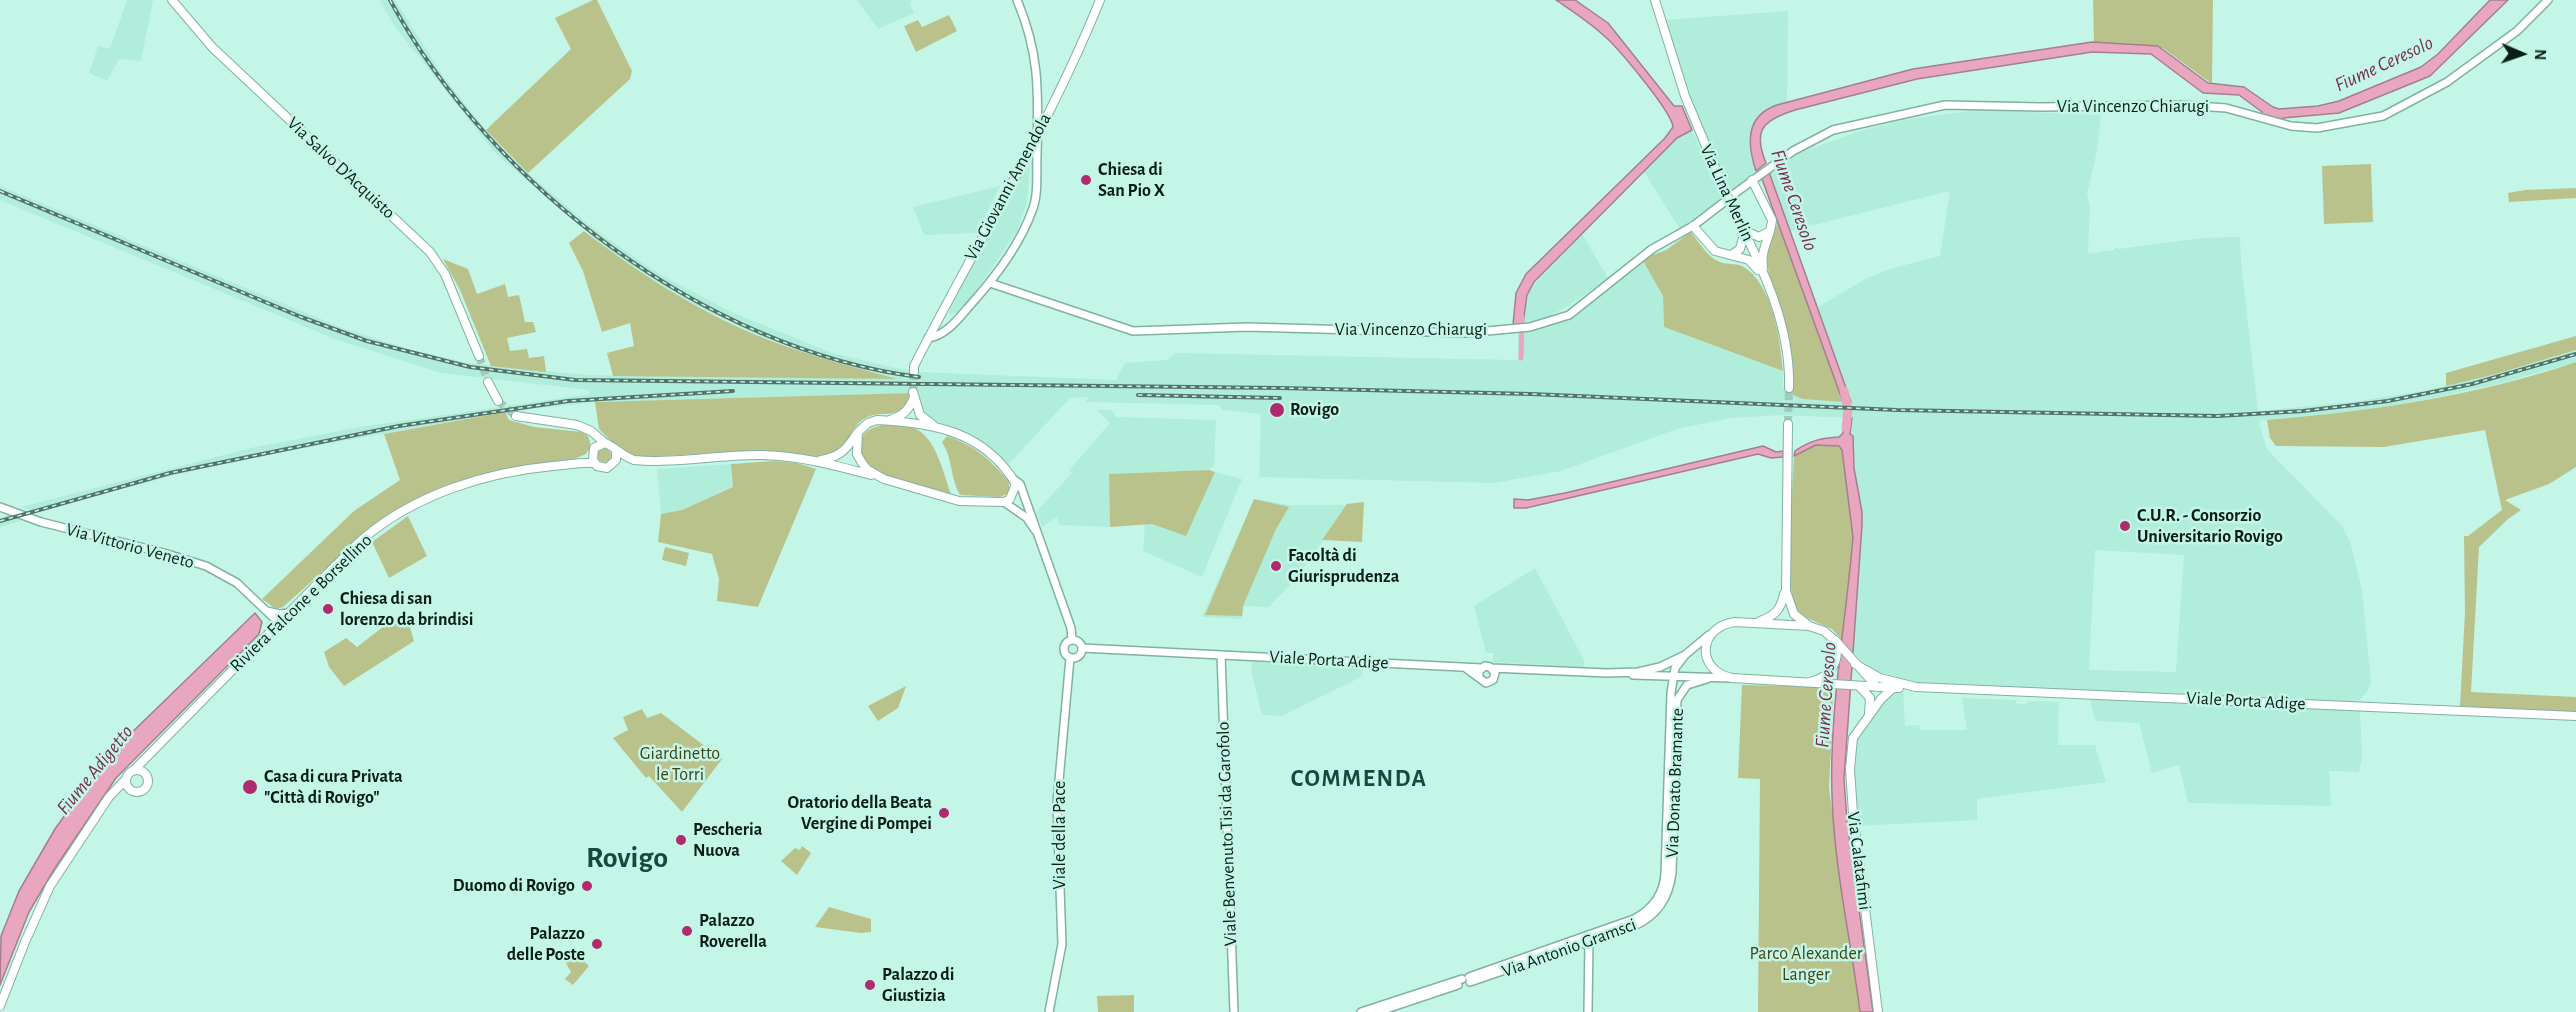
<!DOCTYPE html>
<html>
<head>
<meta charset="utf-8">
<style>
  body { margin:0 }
  #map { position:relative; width:2576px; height:1012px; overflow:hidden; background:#c4f6e7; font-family:"Alegreya Sans",sans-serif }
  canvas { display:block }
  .north { position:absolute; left:2492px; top:24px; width:60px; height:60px; -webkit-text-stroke:4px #c4f6e7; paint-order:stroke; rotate:92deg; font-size:16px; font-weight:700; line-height:24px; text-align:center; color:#0b1f19 }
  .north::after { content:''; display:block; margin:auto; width:21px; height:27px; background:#0b1f19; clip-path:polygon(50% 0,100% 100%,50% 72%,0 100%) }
</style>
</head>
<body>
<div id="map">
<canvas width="2576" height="1012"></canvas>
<div class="north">N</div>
</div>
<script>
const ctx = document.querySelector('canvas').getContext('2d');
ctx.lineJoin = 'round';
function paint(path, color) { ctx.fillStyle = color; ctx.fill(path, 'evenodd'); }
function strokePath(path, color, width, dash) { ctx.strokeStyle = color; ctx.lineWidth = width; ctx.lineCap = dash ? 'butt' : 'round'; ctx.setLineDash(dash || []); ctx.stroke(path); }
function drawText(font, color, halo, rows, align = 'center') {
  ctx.font = font + ' "Alegreya Sans",sans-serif'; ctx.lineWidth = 5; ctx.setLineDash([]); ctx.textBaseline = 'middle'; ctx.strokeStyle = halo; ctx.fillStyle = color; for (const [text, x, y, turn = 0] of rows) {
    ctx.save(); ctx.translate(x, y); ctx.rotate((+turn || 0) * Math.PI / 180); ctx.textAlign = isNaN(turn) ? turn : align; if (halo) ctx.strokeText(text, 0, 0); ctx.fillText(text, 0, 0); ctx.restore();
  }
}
paint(new Path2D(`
  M 127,0 L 153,0 L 141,61 L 119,59 L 107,81 L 89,73 L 98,46 L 110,49 Z
  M 380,0 L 395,0 L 446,80 L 486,130 L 528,173 L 590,226 L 656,272 L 729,311 L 832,353 L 891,367 L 920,372 L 1116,380 L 1125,363 L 1166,360 L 1176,353 L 1518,360 L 1518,328 L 1542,327 L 1573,311 L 1642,259 L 1663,296 L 1664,327 L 1783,371 L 1783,387 L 1793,389 L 1793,395 L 1803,399 L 1850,402 L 1818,307 L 1865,279 L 1893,268 L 1940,256 L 1950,191 L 1790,231 L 1769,172 L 1793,155 L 1860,131 L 1908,119 L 1977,110 L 2101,115 L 2097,151 L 2087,194 L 2090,207 L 2088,254 L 2113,250 L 2116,247 L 2119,249 L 2201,238 L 2240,237 L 2241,262 L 2258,411 L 2352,402 L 2422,391 L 2496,374 L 2576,350 L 2576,362 L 2498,384 L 2424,400 L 2353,412 L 2259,421 L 2266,448 L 2342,526 L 2350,541 L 2362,590 L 2371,682 L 2369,689 L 2358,702 L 1911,682 L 1876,671 L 1866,666 L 1852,651 L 1862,512 L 1854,468 L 1850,435 L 1851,418 L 1782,415 L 1731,418 L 1677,429 L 1561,471 L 1494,483 L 1259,477 L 1261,414 L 1222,410 L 1220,405 L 1086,402 L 1088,397 L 1070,398 L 1007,466 L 975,436 L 925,417 L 919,406 L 918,393 L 595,402 L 505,412 L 254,457 L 171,476 L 34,512 L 21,507 L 251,448 L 360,427 L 590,394 L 589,390 L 441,373 L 335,339 L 0,200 L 0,186 L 340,327 L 409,349 L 469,363 L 587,375 L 894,379 L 817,357 L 757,335 L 682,299 L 607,249 L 495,153 L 393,24 ZM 2095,550 L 2184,555 L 2176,672 L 2089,670 Z
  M 857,0 L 913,0 L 910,2 L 914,13 L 878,29 Z
  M 1788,11 L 1787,102 L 1769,108 L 1756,119 L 1749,136 L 1750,154 L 1756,171 L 1730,192 L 1695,111 L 1664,20 Z
  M 1692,130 L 1722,198 L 1680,229 L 1644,172 L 1677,138 Z
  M 1025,164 L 1030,169 L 1027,202 L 1017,231 L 977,290 L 958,312 L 949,315 L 949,311 L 1004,198 Z
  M 1000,186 L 977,233 L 924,235 L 913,207 Z
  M 1582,234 L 1608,278 L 1568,306 L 1546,318 L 1523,324 L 1529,290 Z
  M 1097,410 L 1112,410 L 1116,417 L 1216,420 L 1214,465 L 1209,470 L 1109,474 L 1110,527 L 1059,525 L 1057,517 L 1042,527 L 1036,512 L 1072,473 L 1069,470 L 1110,423 Z
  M 731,464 L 733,487 L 682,510 L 661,514 L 657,469 Z
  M 1215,472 L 1242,479 L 1202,577 L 1143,551 L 1145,524 L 1152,524 L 1186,535 Z
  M 1254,499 L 1289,505 L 1350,505 L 1291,584 L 1269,607 L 1244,606 L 1242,619 L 1202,617 Z
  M 10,514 L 21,521 L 0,527 L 0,518 Z
  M 1535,568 L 1584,660 L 1584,667 L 1493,662 L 1493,653 L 1486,653 L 1474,606 Z
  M 1252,662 L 1361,667 L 1363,669 L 1362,676 L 1357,679 L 1282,716 L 1262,715 L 1251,670 Z
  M 1903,691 L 1905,726 L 1919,725 L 1920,730 L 1967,730 L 1962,698 L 2016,700 L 2017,704 L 2027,704 L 2028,701 L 2059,702 L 2058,745 L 2095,745 L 2106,782 L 1977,799 L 1977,820 L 1856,826 L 1853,741 L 1885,695 Z
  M 2090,699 L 2360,711 L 2362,756 L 2359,772 L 2329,771 L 2331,806 L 2188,803 L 2179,765 L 2152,773 L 2139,723 L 2095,721 Z`), '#b1eddb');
paint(new Path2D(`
  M 593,0 L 597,0 L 632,71 L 630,79 L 528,173 L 486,130 L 571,49 L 555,18 Z
  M 2093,0 L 2213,0 L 2212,84 L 2163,48 L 2132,44 L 2094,43 Z
  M 949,15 L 957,31 L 916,52 L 904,26 L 918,20 L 922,27 Z
  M 2371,164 L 2373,222 L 2324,224 L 2322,166 Z
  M 2576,188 L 2576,198 L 2509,202 L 2508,193 L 2525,190 Z
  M 1779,222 L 1843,402 L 1803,399 L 1793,395 C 1793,378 1793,360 1790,343 C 1783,300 1750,264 1779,222 Z
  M 584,231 C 637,272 694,309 756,335 C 802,354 850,366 897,379 L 613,376 L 607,353 L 634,346 L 630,323 L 602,332 L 583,271 L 569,243 Z
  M 1691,232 C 1699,242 1708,258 1720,262 C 1727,265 1735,263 1742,266 C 1773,283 1780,340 1783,371 L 1664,327 L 1663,296 L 1642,259 L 1666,250 Z
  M 443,259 L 468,269 L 477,294 L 505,284 L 508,297 L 519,295 L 525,322 L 533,322 L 536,332 L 507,338 L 510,351 L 527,349 L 529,358 L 544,356 L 546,372 L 491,366 L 460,290 Z
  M 2576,336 L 2576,350 L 2496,374 L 2446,386 L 2446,373 Z
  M 2576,362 L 2576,467 L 2549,484 L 2505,500 L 2521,510 L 2508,519 L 2479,547 L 2471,692 L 2576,697 L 2576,713 L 2460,706 L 2465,612 L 2464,536 L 2468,536 L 2502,510 L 2485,430 L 2384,447 L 2276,446 L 2270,438 L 2267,420 C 2372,411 2476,396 2576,362 Z
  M 911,393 L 908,406 C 890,419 881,410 865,418 C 850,427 849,447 831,454 C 814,461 791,452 773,452 C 728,452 684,455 639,457 L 627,455 L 621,451 L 599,429 L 595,402 Z
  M 505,412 L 509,420 L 534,427 L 582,432 L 588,436 L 591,446 L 586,454 L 574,459 L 528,465 L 474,476 L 434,493 L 366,533 L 283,607 L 276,609 L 262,599 L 354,511 L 400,480 L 384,434 Z
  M 886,424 C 895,425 906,425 914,428 C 937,438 943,473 951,494 C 925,487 855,477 861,442 C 863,429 875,427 886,424 Z
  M 947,436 C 974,445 991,460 1009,482 L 1009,493 L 1000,497 L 960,495 C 950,478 953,459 942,442 Z
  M 1835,444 L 1842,450 L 1853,537 L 1843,641 L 1832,629 L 1800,615 L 1792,603 L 1789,549 L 1794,456 L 1816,445 Z
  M597 455a7 7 0 1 1 14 0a7 7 0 1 1-14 0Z
  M 773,461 L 797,463 L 816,469 L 758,607 L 717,601 L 719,579 L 712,554 L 658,542 L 661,514 L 682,510 L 733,487 L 731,464 Z
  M 1209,470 L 1215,472 L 1186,536 L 1152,524 L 1110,527 L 1109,474 Z
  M 1254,499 L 1289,507 L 1276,529 L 1243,606 L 1242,616 L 1205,615 Z
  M 1364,502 L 1362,542 L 1322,540 L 1347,504 Z
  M 408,516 L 427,556 L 389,578 L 372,542 Z
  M 665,547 L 689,553 L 686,566 L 662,560 Z
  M 405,610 L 414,641 L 344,686 L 329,667 L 324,652 L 346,638 L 357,647 Z
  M 1742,685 L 1831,687 L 1833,705 L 1829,788 L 1860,1012 L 1758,1012 L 1760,779 L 1738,778 Z
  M 906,686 L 898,708 L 878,721 L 868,706 Z
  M 642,709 L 647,718 L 661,713 L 722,759 L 682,812 L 649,776 L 646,778 L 613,738 L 628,730 L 623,717 Z
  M 802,846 L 811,853 L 797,875 L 781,861 L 795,848 L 800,850 Z
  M 829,907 L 871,919 L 871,932 L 861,933 L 815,927 Z
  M 574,952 L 589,966 L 573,985 L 565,979 L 571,972 L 564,960 Z
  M 1134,995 L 1134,1012 L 1098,1012 L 1097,996 Z`), '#bac28c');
const water = new Path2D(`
  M 1556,0 L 1575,0 L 1608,23 L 1674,106 L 1682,106 L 1692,130 L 1677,138 L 1534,282 L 1527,295 L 1523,324 L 1513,325 L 1516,293 L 1526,274 L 1665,138 L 1673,127 C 1672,112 1616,45 1602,34 C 1588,21 1572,11 1556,0 Z
  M 2490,0 L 2508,0 L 2430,76 L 2339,113 L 2283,118 L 2281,120 L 2262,115 L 2262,112 L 2239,95 L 2203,93 L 2151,54 L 2092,52 L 1917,79 L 1795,110 C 1764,120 1752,129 1766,163 L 1756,171 C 1747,144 1745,116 1777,105 L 1913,69 L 2092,42 L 2158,46 L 2208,83 L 2244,87 L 2273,107 L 2279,109 L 2318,106 L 2339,101 L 2421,67 L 2438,54 Z
  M 1769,172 L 1851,402 L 1843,402 L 1762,179 Z
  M 1844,418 L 1852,418 L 1850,434 L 1853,436 L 1854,468 L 1862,512 L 1862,525 L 1844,779 L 1847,821 L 1873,1012 L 1860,1012 C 1851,940 1834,868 1832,795 C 1829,710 1846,622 1853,537 L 1842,450 L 1839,446 L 1816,445 L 1794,456 L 1795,451 C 1809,441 1821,438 1839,437 L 1843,433 Z
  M 1763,446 L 1776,452 L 1783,451 L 1783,457 L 1771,458 L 1758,454 L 1526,508 L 1514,508 L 1514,499 L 1528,500 L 1565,493 Z
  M 255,613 L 262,622 L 259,634 L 116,778 L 55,868 L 29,912 L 0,985 L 1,936 L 19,891 L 55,829 L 90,780 L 121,743 Z`);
paint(water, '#e8a7bf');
strokePath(water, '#a67e8d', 1.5);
strokePath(new Path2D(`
  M 1521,358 L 1522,317`), '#e8a7bf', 5);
strokePath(new Path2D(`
  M 1844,391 L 1848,410 L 1846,428`), '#e8a7bf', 9);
strokePath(new Path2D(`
  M 479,356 L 488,382
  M 913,392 L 914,372
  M 498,401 L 516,416
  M 1788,424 L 1789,388`), '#9fcbbe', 8, [8, 4]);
const tertiary = new Path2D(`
  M 1734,194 L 1793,151 L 1833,130 L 1945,105 L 2041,107 L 2184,105 L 2226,108 L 2291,126 L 2317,128 L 2383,116 L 2447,82 L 2517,31 L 2548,0
  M 990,283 L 1133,331 L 1247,327 L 1466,333 L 1530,327 L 1569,315 L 1652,249 L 1693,226 L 1723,203
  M 928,338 C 947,336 961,315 973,302 C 997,275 1020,244 1032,211 C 1039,194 1036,173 1037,156 C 1038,97 1041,56 1017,0
  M 1012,478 L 1020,484 L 1071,628 L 1072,639
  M 1004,502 L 1027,518 L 1035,530
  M 0,507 L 41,522 L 164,553 L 206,566 L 237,583 L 279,623
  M 267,611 L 280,614 L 289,613
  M1064 649a9 9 0 1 1 18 0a9 9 0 1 1-18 0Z
  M 1082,648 L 1481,668
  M 1221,655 L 1234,1012
  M 1492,668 L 1607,673 L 1638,672 L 1660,667 L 1685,655 L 1709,635
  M 1467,669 L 1486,683 L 1493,680 L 1495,673 L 1490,667 L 1485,666 L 1479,671 L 1479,677
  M 1633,675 L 1730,678
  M 1469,977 L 1634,919 C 1653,909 1664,894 1665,873 L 1671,693 L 1675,668 L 1685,655
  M 1470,982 L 1634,926 C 1657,916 1669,897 1672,873 L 1677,700 L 1687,685 L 1707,679
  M 1049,1012 L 1062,944 L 1057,803 L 1070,658
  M 1361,1012 L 1462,979
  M 1377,1012 L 1458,985
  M 1588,1012 L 1589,940`);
const secondary = new Path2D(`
  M 172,0 L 212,47 L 430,252 L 445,274 L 479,356
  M 1655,0 L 1685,96 L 1724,189
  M 1752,180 L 1772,220 C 1771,237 1760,249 1763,267
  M 1732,206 C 1760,264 1791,322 1789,388
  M 1693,226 L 1715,251 L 1749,260 L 1758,270
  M 1744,230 L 1759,237 L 1768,232
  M 1731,255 L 1740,249 L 1744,234
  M 914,372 L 914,366 C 976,244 1049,127 1100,0
  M 488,382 L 498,401
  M 913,392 L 920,415 L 933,425
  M 516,416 L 577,425 L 591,431 L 605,443
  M 877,420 C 934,423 984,431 1016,484 L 1010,499 L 1004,502 L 959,501 L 884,479 L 868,470 L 862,463 L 857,454 L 858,432 L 868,423 Z
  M 890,420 C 904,415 909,410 914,397
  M 1788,424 L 1786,591 L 1794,614 L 1808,625
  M 616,451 L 616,460 L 607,468 L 597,466 L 593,460 L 594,448 L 605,443 C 614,446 620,455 634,460 C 676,464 720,454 763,455 C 801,456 834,465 871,475
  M 821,460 C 840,457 847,449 857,433
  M 1760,621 C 1775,616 1781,609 1784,594
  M 1835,640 L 1877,687
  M 1855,664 L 1880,678 L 1916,687 L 2576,716
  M 1810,682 C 1831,677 1844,658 1832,638 L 1824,631 L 1809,626 L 1735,622 C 1698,627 1695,670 1732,678 L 1899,688
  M 1859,686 L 1870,698 L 1869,714
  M126 781a11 11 0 1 1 22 0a11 11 0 1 1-22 0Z
  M 133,771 L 335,566 C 345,557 354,546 365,537 C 417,494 487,472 553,466 C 567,465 580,462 594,463
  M 0,1006 L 25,942 L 50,886 L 109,797 L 126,779
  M 1878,1012 L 1853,813 L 1850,769 L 1853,738 L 1881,699 L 1894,687`);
strokePath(tertiary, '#80b1a3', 10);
strokePath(secondary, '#80b1a3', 10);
strokePath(tertiary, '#fff', 7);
strokePath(secondary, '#fff', 8);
const rail = new Path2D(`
  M 390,0 C 491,186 707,350 919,377
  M 0,191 L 301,317 L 367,341 L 470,367 L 575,380 L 1281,388 L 1531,394 L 1897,410 L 2218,416 L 2303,411 L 2388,401 L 2472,384 L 2576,354
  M 1138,395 L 1280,398
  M 0,521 L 170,473 L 399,426 L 568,401 L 733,391`);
strokePath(rail, '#54736a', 4);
strokePath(rail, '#c4f6e7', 1.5, [4.5]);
const secondaryBridge = new Path2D(`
  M 1724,189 L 1732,206`);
strokePath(secondaryBridge, '#80b1a3', 10, []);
strokePath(secondaryBridge, '#fff', 8);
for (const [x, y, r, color] of [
  [1086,180,6,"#b12a6e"],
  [1277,410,8,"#b12a6e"],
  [2125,526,6,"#b12a6e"],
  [1276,566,6,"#b12a6e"],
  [328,609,6,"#b12a6e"],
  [250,787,8,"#b12a6e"],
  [944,813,6,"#b12a6e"],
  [681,840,6,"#b12a6e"],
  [587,886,6,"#b12a6e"],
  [687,931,6,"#b12a6e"],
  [597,944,6,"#b12a6e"],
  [870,985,6,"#b12a6e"]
]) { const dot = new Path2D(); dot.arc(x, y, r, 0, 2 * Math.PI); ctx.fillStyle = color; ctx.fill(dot); strokePath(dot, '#c4f6e7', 2); }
drawText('18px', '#0b1f19', '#c4f6e7', [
  ["Via Vincenzo Chiarugi",2133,107],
  ["Via Salvo D'Acquisto",341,168,43],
  ["Via Giovanni Amendola",1008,187,-62],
  ["Via Lina Merlin",1727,193,65],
  ["Via Vincenzo Chiarugi",1411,330],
  ["Via Vittorio Veneto",130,546,15],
  ["Riviera Falcone e Borsellino",301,603,-44],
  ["Viale Porta Adige",1329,660,3],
  ["Viale Porta Adige",2246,701,3],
  ["Via Donato Bramante",1675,783,-88],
  ["Viale Benvenuto Tisi da Garofolo",1227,834,-92],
  ["Viale della Pace",1060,835,-90],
  ["Via Calatafimi",1859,861,83],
  ["Via Antonio Gramsci",1569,948,-20]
]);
drawText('bold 18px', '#0b1f19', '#c4f6e7', [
  ["Chiesa di",1098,170],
  ["San Pio X",1098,191],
  ["Rovigo",1290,410],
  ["C.U.R. - Consorzio",2137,516],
  ["Universitario Rovigo",2137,537],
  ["Facoltà di",1288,556],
  ["Giurisprudenza",1288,577],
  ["Chiesa di san",340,599],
  ["lorenzo da brindisi",340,620],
  ["Casa di cura Privata",264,777],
  ["\"Città di Rovigo\"",264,798],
  ["Oratorio della Beata",932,803,"right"],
  ["Vergine di Pompei",932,824,"right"],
  ["Pescheria",693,830],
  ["Nuova",693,851],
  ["Duomo di Rovigo",575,886,"right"],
  ["Palazzo",699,921],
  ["Roverella",699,942],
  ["Palazzo",585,934,"right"],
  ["delle Poste",585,955,"right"],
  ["Palazzo di",882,975],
  ["Giustizia",882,996]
], 'left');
drawText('18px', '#404516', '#c4f6e7', [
  ["Giardinetto",680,754],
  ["le Torri",680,775],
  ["Parco Alexander",1806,954],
  ["Langer",1806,975]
]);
drawText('italic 20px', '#792d50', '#c4f6e7', [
  ["Fiume Ceresolo",2384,64,-25],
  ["Fiume Ceresolo",1794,200,71],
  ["Fiume Ceresolo",1826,695,-86],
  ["Fiume Adigetto",95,770,-51]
]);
ctx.letterSpacing = '1.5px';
drawText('bold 24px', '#19493e', '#c4f6e7', [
  ["COMMENDA",1359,779]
]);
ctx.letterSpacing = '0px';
drawText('bold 30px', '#19493e', '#c4f6e7', [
  ["Rovigo",627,858]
]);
</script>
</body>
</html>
